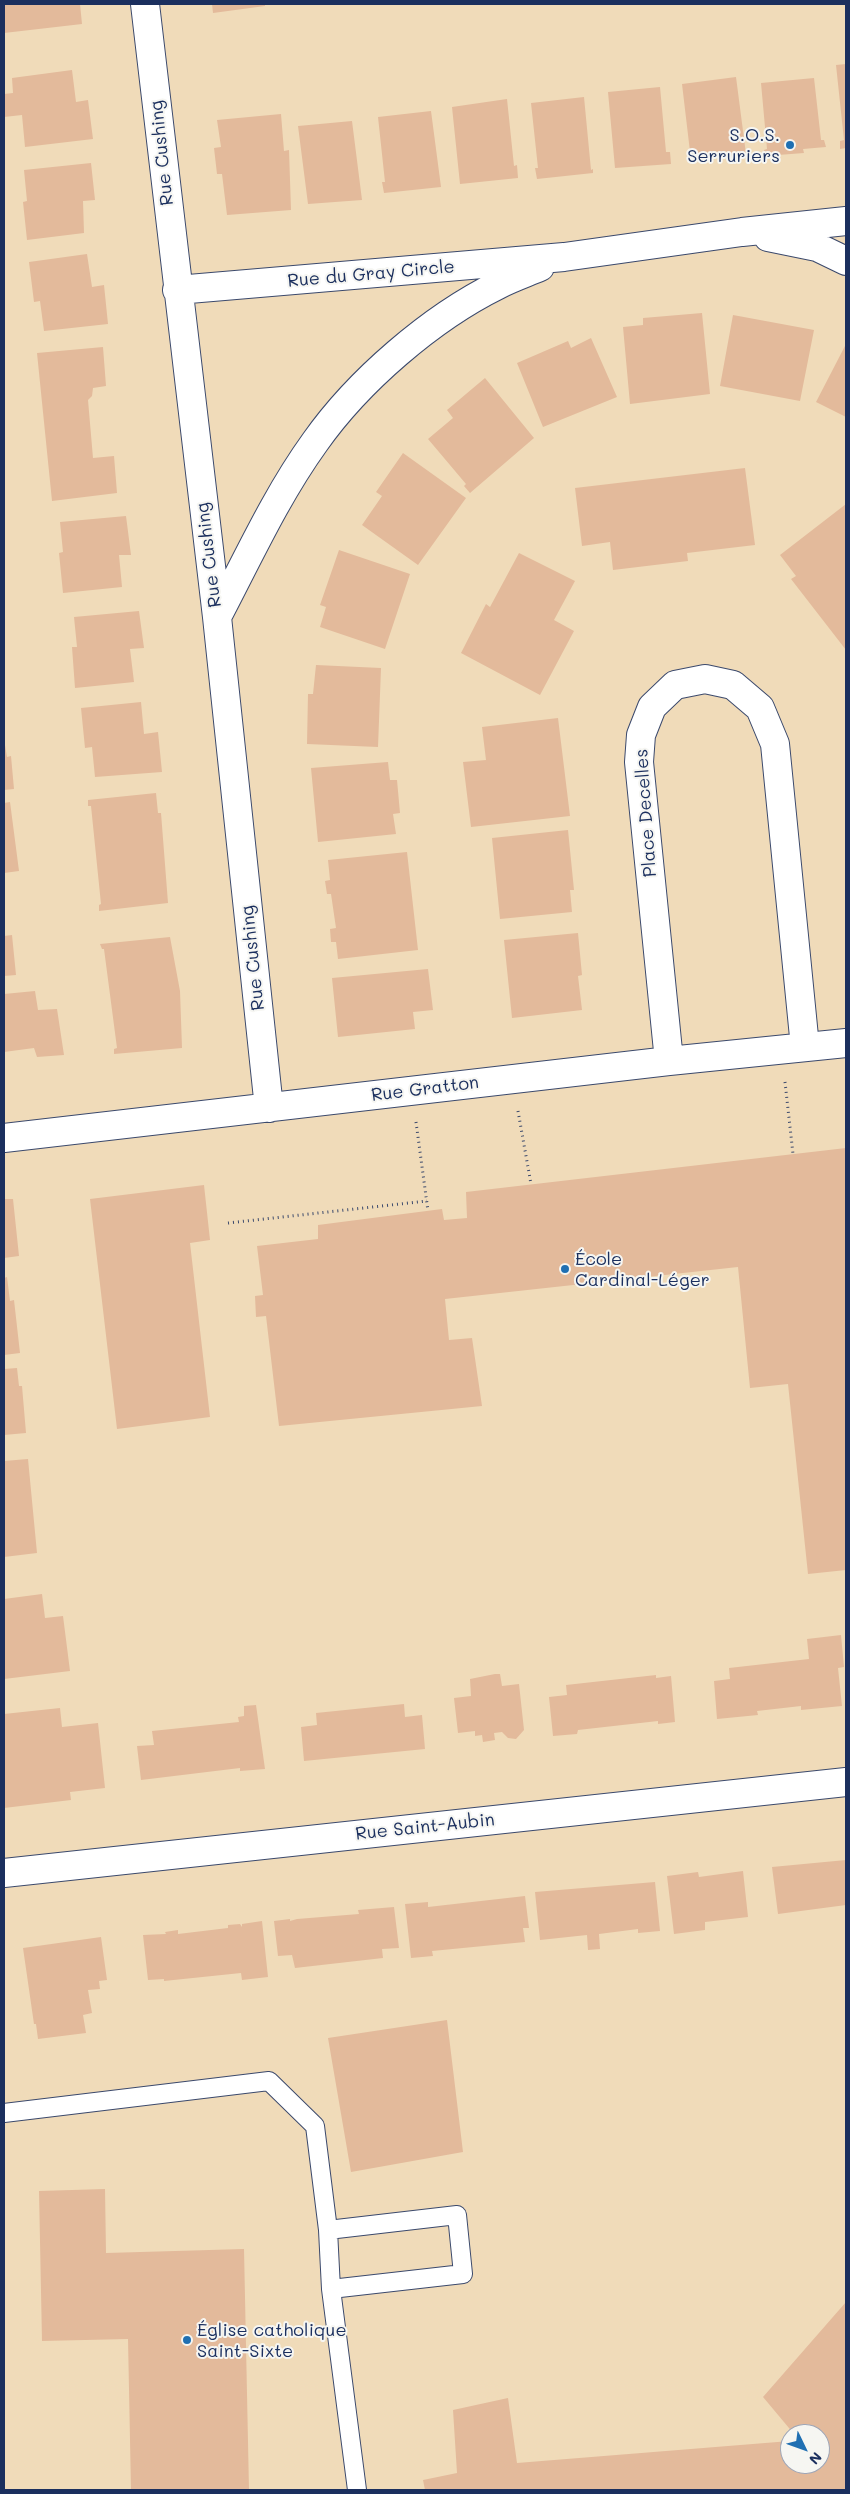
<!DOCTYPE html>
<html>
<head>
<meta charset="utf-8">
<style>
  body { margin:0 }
  #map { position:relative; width:850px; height:2494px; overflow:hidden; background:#f0dbb9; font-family:Mali,sans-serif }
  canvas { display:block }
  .frame { position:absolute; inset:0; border:5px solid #1b2f5e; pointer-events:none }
  .north { position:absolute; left:780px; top:2424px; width:50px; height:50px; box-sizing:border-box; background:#f6f6f2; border:1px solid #9ea6b7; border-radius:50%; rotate:132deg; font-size:14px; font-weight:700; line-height:20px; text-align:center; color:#1b2f5e }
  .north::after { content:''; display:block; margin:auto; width:18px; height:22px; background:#1f6fb2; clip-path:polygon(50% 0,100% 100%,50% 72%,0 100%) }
</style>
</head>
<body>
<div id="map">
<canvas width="850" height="2494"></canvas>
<div class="frame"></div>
<div class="north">N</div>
</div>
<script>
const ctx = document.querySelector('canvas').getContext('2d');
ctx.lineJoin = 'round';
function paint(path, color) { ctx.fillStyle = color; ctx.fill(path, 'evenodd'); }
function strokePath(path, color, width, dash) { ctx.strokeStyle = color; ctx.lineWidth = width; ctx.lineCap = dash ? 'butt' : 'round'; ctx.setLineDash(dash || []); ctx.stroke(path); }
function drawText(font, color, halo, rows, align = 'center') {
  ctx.font = font + ' Mali,sans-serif'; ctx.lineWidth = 4; ctx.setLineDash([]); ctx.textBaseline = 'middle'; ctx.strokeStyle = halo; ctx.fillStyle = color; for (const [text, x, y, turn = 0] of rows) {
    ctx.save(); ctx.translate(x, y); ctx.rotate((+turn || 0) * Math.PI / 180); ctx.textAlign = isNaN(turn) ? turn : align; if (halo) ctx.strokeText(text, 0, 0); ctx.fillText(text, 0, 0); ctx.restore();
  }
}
paint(new Path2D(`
  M 4,4 L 80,4 L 82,24 L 4,33 Z
  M 212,4 L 265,4 L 265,6 L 213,13 Z
  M 846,64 L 846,148 L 840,149 L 840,141 L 844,140 L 836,65 Z
  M 72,70 L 76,102 L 88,100 L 93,139 L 25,147 L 22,115 L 4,117 L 4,94 L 13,93 L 12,78 Z
  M 736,77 L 746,154 L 691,160 L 682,84 Z
  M 814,78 L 821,140 L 824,140 L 826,147 L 803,149 L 804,153 L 765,156 L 764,150 L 767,149 L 761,83 Z
  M 660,87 L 666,152 L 670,152 L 671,164 L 615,168 L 608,92 Z
  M 584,97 L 591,170 L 593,169 L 593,173 L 537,179 L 535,168 L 538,168 L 531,103 Z
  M 507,99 L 514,166 L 517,165 L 518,178 L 460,184 L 452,107 Z
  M 431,111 L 441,187 L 384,193 L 382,182 L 385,182 L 378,117 Z
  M 281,114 L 284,151 L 289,150 L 291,210 L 227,215 L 222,174 L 217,174 L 214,148 L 221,147 L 217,120 Z
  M 352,121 L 362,200 L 308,204 L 298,126 Z
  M 91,163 L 95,200 L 83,201 L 84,233 L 27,240 L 23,202 L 27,201 L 24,170 Z
  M 87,254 L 92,287 L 104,285 L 108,324 L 44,331 L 40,301 L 34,302 L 29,262 Z
  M 702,313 L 710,394 L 630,404 L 623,327 L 643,325 L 643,318 Z
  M 733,315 L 814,330 L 800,401 L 720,386 Z
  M 591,338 L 617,397 L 543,427 L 517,363 L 568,341 L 571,348 Z
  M 846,344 L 846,417 L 816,402 Z
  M 103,347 L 106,386 L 93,388 L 92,396 L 88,400 L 93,458 L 114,456 L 117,493 L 52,501 L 37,353 Z
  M 485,378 L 534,438 L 470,493 L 464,486 L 466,484 L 428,439 L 453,418 L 447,410 Z
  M 403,453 L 466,498 L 418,565 L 362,525 L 382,496 L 376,492 Z
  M 745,468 L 755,545 L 687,553 L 688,561 L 613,570 L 610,542 L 582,546 L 575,488 Z
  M 846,504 L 846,650 L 791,579 L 796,576 L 780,555 Z
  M 126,516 L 131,555 L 119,555 L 122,587 L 63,593 L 59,553 L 63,552 L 60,522 Z
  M 339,550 L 410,574 L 385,649 L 320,627 L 326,607 L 320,605 Z
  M 519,553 L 575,581 L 554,620 L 574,631 L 540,695 L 461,653 L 486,604 L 490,607 Z
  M 139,611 L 144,648 L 130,649 L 134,682 L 75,688 L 72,647 L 77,647 L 74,617 Z
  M 316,665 L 381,668 L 378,747 L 307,744 L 308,694 L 313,694 Z
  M 141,702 L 144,734 L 158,732 L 162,772 L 95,777 L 92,747 L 85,748 L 81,708 Z
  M 558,718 L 570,816 L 471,827 L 463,762 L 486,760 L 482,727 Z
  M 4,739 L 7,757 L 11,756 L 14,789 L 4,790 Z
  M 388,762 L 390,780 L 397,780 L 400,813 L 393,814 L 396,834 L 318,842 L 311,768 Z
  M 156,793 L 158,813 L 161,813 L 168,903 L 99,911 L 99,905 L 101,904 L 91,806 L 88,806 L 88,800 Z
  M 10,802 L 19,871 L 4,873 L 4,803 Z
  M 568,830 L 574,890 L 570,890 L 572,912 L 500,919 L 492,838 Z
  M 407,852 L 418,950 L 338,959 L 336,942 L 331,942 L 330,929 L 336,928 L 331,894 L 327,894 L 325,881 L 330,880 L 328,860 Z
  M 578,933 L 582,975 L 578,976 L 582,1010 L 512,1018 L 504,940 Z
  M 12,935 L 16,975 L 4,976 L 4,936 Z
  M 170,937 L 180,991 L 182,1048 L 114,1054 L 114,1049 L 117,1048 L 104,949 L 102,949 L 100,944 Z
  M 428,969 L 433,1010 L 413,1012 L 415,1029 L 338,1037 L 332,978 Z
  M 35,991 L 38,1010 L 57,1009 L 64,1055 L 37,1057 L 34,1048 L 4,1052 L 4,994 Z
  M 846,1148 L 846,1570 L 808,1574 L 788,1384 L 750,1388 L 738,1267 L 445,1299 L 449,1340 L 472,1338 L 482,1406 L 279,1426 L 266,1316 L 256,1317 L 255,1296 L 263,1295 L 257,1246 L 318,1239 L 318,1225 L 442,1209 L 444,1220 L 467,1218 L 466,1192 Z
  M 204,1185 L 210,1240 L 190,1243 L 210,1417 L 117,1429 L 90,1199 Z
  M 4,1199 L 13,1199 L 19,1256 L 4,1258 Z
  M 7,1277 L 10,1301 L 14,1300 L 20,1353 L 4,1355 L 4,1278 Z
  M 17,1368 L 19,1386 L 22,1386 L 26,1433 L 4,1435 L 4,1369 Z
  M 28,1459 L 37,1553 L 4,1557 L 4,1461 Z
  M 42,1594 L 45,1618 L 63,1616 L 70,1671 L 4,1679 L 4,1599 Z
  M 841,1635 L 844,1667 L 838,1668 L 842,1706 L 801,1710 L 801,1706 L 757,1711 L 758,1715 L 717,1719 L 714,1681 L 730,1679 L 729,1668 L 809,1659 L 807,1639 Z
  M 495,1674 L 500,1674 L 502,1686 L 519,1684 L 524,1730 L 516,1739 L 508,1738 L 502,1732 L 494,1733 L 495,1740 L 483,1742 L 482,1735 L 475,1736 L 475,1731 L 458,1733 L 454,1698 L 471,1696 L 470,1679 Z
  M 656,1675 L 656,1678 L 671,1676 L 675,1722 L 658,1724 L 658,1721 L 578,1730 L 577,1734 L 553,1736 L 549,1697 L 567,1695 L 566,1685 Z
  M 404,1704 L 405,1717 L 422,1715 L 425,1749 L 304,1761 L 301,1727 L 317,1725 L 316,1713 Z
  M 256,1705 L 265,1769 L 240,1771 L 240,1768 L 141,1780 L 137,1746 L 154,1745 L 152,1731 L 239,1722 L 238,1717 L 244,1716 L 244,1706 Z
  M 60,1708 L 62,1727 L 98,1723 L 105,1788 L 70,1792 L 71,1800 L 4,1808 L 4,1714 Z
  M 846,1860 L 846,1905 L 778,1914 L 772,1867 Z
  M 743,1871 L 748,1917 L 705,1922 L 705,1930 L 674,1934 L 667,1876 L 698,1872 L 699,1877 Z
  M 655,1882 L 660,1931 L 638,1933 L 638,1929 L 599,1934 L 600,1949 L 588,1950 L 587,1935 L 540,1940 L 535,1892 Z
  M 525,1896 L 529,1928 L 523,1928 L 525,1942 L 432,1951 L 433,1956 L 411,1958 L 405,1904 L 428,1902 L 428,1907 Z
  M 394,1907 L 399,1948 L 382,1949 L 383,1958 L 295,1968 L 292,1955 L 278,1956 L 274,1921 L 290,1919 L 290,1921 L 297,1919 L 359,1914 L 358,1910 Z
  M 262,1921 L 268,1977 L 242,1980 L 241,1973 L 164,1981 L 164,1979 L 148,1980 L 143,1935 L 166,1934 L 165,1932 L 178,1930 L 178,1934 L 228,1928 L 228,1925 L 240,1924 L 242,1927 L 242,1924 Z
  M 101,1937 L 107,1980 L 99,1981 L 100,1989 L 88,1990 L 92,2013 L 83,2015 L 86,2033 L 38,2039 L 36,2024 L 34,2024 L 23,1948 Z
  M 447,2020 L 463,2152 L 351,2172 L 328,2038 Z
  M 105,2189 L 106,2253 L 244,2249 L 249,2490 L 131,2490 L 128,2339 L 42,2341 L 39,2191 Z
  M 846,2302 L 846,2490 L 425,2490 L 423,2480 L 457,2473 L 453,2410 L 508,2398 L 517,2463 L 790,2441 L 790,2464 L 820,2464 L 820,2434 L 794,2434 L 763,2397 Z`), '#e3ba9b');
const lane = new Path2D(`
  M 4,2113 L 269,2081 L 315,2126 L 328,2230 L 331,2289 L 357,2490
  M 328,2230 L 457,2215 L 463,2274 L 331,2289`);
const street = new Path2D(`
  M 145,4 L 217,617 L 269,1108
  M 768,237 L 817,247 L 846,261
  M 177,290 L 564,257 L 742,232 L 846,221
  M 217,617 C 248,558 276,496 315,442 C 358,381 431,318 498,285 C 511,278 526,273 540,267
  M 669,1061 L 639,762 L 641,735 L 652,707 L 675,685 L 705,679 L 733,685 L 760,708 L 775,744 L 805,1047
  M 4,1138 L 669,1061 L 846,1043
  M 4,1873 L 846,1782`);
strokePath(lane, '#3b496c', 20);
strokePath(street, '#3b496c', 30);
strokePath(new Path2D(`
  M 785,1082 L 793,1154
  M 518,1111 L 531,1184
  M 416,1122 L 428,1211
  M 228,1223 L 427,1201`), '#3b496c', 3, [1, 4]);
strokePath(lane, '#fff', 18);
strokePath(street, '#fff', 28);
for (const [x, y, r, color] of [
  [790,145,5,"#1f6fb2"],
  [565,1269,5,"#1f6fb2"],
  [187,2340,5,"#1f6fb2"]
]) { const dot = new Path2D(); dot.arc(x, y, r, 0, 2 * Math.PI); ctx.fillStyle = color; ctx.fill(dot); strokePath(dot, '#f6f6f2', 2); }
drawText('18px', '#1b2f5e', '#f6f6f2', [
  ["S.O.S.",780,135,"right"],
  ["Serruriers",780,156,"right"],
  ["École",575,1259],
  ["Cardinal-Léger",575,1280],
  ["Église catholique",197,2330],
  ["Saint-Sixte",197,2351]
], 'left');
drawText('18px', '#1b2f5e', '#f6f6f2', [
  ["Rue Cushing",162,153,-96],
  ["Rue du Gray Circle",371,274,-5],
  ["Rue Cushing",209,555,-97],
  ["Place Decelles",646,813,-94],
  ["Rue Cushing",253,958,-96],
  ["Rue Gratton",425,1089,-7],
  ["Rue Saint-Aubin",425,1827,-6]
]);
</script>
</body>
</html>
